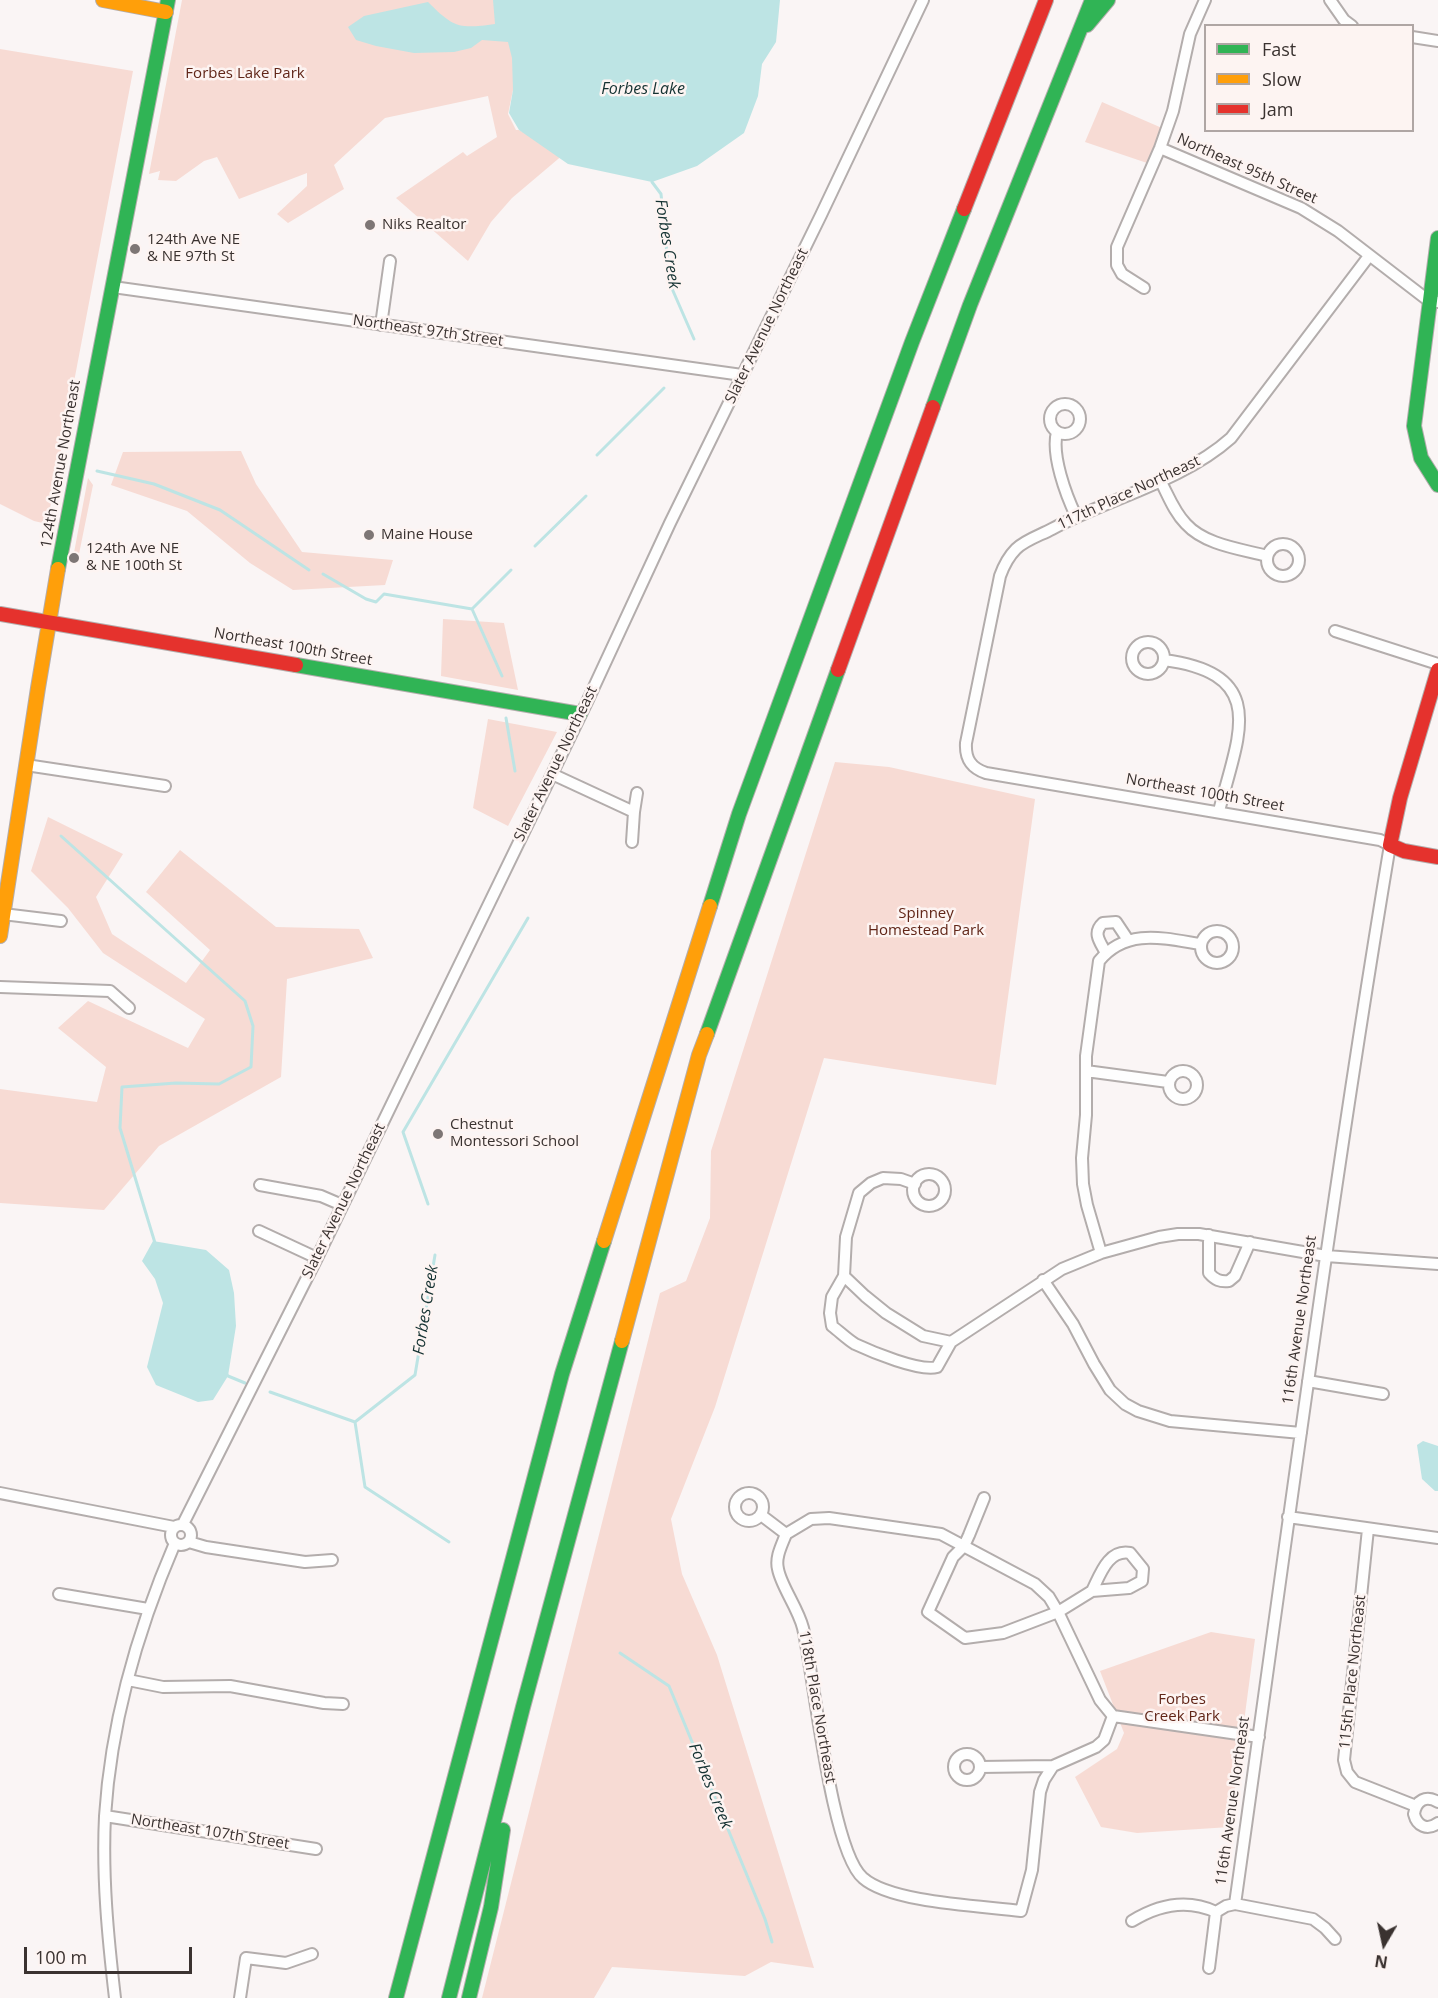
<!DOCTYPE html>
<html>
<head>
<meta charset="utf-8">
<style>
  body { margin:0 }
  #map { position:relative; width:1438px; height:1998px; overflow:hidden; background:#faf5f5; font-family:"Open Sans",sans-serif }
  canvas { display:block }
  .legend { position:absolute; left:1204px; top:24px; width:210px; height:108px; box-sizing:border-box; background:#fdf4f2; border:2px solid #afa6a4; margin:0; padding:8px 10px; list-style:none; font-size:18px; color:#3a3230 }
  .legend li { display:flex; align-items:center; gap:12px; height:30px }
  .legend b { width:30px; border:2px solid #afa6a4 }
  .north { position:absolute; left:1354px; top:1914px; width:60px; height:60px; -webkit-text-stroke:4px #fdf4f2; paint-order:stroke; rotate:189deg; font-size:16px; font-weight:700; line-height:24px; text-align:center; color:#3a3230 }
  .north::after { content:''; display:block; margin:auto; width:21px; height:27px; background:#3a3230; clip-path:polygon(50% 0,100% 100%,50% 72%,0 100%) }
  .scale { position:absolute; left:24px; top:1947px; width:168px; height:27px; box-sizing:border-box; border:3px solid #3a3230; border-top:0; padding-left:8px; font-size:18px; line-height:21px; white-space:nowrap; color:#3a3230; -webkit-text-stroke:4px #fdf4f2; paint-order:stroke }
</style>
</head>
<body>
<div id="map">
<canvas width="1438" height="1998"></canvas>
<ul class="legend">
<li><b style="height:8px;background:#30b455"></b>Fast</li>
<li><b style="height:8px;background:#ff9f0a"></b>Slow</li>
<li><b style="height:8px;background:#e5322d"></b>Jam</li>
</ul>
<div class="north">N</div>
<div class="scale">100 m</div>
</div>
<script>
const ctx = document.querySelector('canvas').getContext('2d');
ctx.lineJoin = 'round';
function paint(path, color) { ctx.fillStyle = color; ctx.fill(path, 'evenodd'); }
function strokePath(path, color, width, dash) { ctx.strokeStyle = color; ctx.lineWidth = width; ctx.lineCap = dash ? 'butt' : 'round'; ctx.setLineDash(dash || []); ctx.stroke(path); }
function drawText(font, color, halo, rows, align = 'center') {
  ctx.font = font + ' "Open Sans",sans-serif'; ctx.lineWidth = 5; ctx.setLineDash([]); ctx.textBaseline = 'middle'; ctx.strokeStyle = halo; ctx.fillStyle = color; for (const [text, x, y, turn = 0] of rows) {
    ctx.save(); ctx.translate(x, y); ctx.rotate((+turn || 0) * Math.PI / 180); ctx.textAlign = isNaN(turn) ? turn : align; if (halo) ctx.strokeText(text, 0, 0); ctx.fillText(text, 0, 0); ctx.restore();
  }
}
paint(new Path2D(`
  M 182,0 L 516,0 L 513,90 L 508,114 L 516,130 L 519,130 L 564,154 L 512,198 L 491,222 L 468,261 L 396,198 L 463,152 L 467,156 L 497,137 L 488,96 L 385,118 L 334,165 L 344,189 L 288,223 L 277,214 L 307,186 L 307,173 L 239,199 L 217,157 L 204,161 L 176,181 L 158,180 L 160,171 L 149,174 Z
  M 0,49 L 133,71 L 47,524 L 34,521 L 0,504 Z
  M 1102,102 L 1162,128 L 1147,163 L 1085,142 Z
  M 241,451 L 256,484 L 302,552 L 393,560 L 385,585 L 293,590 L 250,563 L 187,511 L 111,485 L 123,452 Z
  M 88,478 L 93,485 L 78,559 L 73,558 Z
  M 443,619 L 504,623 L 518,690 L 441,676 Z
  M 488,719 L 557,732 L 508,826 L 473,808 Z
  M 835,762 L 889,767 L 1035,799 L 996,1085 L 824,1058 L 715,1407 L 671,1519 L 682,1574 L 717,1655 L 814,1968 L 771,1962 L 745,1976 L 612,1967 L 594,1998 L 482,1998 L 660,1293 L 686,1281 L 710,1218 L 711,1151 Z
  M 48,817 L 123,854 L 96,897 L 112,934 L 186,983 L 210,950 L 146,892 L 180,850 L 276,927 L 359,929 L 373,958 L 287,979 L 281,1077 L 159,1146 L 104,1210 L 0,1203 L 0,1089 L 97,1102 L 106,1067 L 58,1028 L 88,1001 L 188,1048 L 205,1019 L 103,953 L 68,908 L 31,871 Z
  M 1211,1632 L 1255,1639 L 1230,1827 L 1137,1833 L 1101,1827 L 1075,1777 L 1117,1749 L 1124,1733 L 1100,1671 Z`), '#f7dbd4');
paint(new Path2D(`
  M 493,0 L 780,0 L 776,42 L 762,64 L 758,96 L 744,133 L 697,166 L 652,182 L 568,164 L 519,130 L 509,113 L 513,90 L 512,58 L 508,42 L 482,40 L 471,48 L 454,52 L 414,53 L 376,46 L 356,40 L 348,27 L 364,16 L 428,2 C 454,28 459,29 495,24 Z
  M 153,1241 L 206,1250 L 229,1270 L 234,1293 L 236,1326 L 228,1376 L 213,1400 L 198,1402 L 156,1385 L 147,1367 L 163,1303 L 155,1279 L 142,1261 Z
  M 1423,1441 L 1438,1446 L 1438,1491 L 1435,1491 L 1422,1479 L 1417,1445 Z`), '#bde4e4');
strokePath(new Path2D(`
  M 652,182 L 661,194 L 670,284 L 694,339
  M 597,455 L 664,388
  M 97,471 L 154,484 L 220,510 L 309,570
  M 535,546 L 586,496
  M 323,574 L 366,599 L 376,602 L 384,594 L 472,609
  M 502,676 L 472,609 L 511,570
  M 506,718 L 515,771
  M 61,836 L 245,1001 L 253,1026 L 251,1067 L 219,1084 L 176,1083 L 122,1087 L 120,1128 L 155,1243
  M 428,1204 L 403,1132 L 528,918
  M 435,1255 L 415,1375 L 355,1422 L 365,1487 L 449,1542
  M 226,1373 L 228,1376 L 245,1383
  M 270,1392 L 355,1422
  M 620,1653 L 669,1686 L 765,1919 L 772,1942`), '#bde4e4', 3);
const street = new Path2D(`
  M 1330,0 L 1344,20 L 1352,26
  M 1412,37 L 1438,41
  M 1160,148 L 1301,208 L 1338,231 L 1429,301 L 1438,302
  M 113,287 L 742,375
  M 1144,288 L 1122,274 L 1117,265 L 1117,247 L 1160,148 L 1173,111 L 1190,34 L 1205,0
  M 381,325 L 390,261
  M1050 419a15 15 0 1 1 30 0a15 15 0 1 1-30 0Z
  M 1057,432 C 1051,455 1066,495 1076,516
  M 1160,480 C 1168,495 1174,512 1186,524 C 1205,545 1241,549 1267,556
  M1267 560a16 16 0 1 1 32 0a16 16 0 1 1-32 0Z
  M 1335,631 L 1438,664
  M1132 658a16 16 0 1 1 32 0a16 16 0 1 1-32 0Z
  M 1164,660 C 1271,674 1238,736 1219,811
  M 26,765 L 165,786
  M 552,774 L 634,812 L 632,842
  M 634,812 L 637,793
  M 3,914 L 61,921
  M1201 947a16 16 0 1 1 32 0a16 16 0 1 1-32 0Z
  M 1106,953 C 1100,942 1092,933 1103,923 L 1116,922 L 1128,940
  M 0,987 L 110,991 L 129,1008
  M1169 1085a14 14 0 1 1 28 0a14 14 0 1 1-28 0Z
  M 1086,1071 L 1168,1082
  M913 1190a16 16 0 1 1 32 0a16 16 0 1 1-32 0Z
  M 915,1184 L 901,1179 L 883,1178 L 871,1183 L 859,1193 L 846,1237 L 844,1276 L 832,1297 L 830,1313 L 832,1326 C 840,1332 847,1339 855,1344 C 872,1352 920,1372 937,1367 L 951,1342 L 1062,1269 L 1101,1253 L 1159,1237 L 1178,1234 L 1199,1234 L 1326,1256 L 1438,1264
  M 260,1185 L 321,1196 L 342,1205
  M 259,1231 L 317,1258
  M 1209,1235 L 1209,1273 C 1215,1280 1220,1282 1229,1281 L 1235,1276 L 1250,1242
  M 1101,1253 L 1087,1205 L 1083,1184 L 1082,1158 L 1086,1115 L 1086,1056 L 1099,961 C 1126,928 1163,938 1200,944
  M 844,1276 L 865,1296 L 886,1313 L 923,1336 L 951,1342
  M 1043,1280 L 1073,1324 L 1094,1364 L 1110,1390 L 1125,1404 L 1138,1411 L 1170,1421 L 1301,1433
  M 1308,1381 L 1383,1394
  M 0,1493 L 174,1527
  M735 1507a14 14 0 1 1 28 0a14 14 0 1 1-28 0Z
  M 984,1498 L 969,1535 L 964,1546 L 953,1557 L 928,1612 L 965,1638 L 1003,1633 L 1058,1612 L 1092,1591 L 1129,1588 L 1142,1581 L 1143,1569 L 1130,1553 C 1108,1549 1100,1575 1092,1591
  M 761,1515 L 786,1534 L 811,1519 L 829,1518 L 941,1534 L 1035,1584 L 1049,1597 L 1058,1612 L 1100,1700 L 1113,1716
  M 1288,1517 L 1438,1538
  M 183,1524 L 317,1258 L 587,702 L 670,523 L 821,215 L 923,0
  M171 1535a10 10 0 1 1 20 0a10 10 0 1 1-20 0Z
  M 1368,1529 L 1344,1760 L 1347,1772 L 1355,1782 L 1416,1806
  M 786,1534 C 782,1545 775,1557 778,1569 C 781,1586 798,1608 803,1628 C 814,1676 831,1851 863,1878 C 891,1903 983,1906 1021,1911 L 1032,1870 L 1040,1792 L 1044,1780 L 1053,1766 L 1096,1747 L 1104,1740 L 1113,1716
  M 189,1542 L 206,1547 L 305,1562 L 332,1560
  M 59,1594 L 148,1609
  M 128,1680 L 163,1687 L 230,1686 L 324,1703 L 343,1704
  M 1113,1716 L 1259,1737
  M954 1767a13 13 0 1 1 26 0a13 13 0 1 1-26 0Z
  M 980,1767 L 1053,1766
  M 1438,1802 C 1426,1795 1416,1800 1414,1814 C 1417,1826 1427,1831 1438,1823
  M 105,1816 L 316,1849
  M 1235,1904 L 1313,1919 L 1325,1928 L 1335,1939
  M 1132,1921 C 1158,1905 1186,1898 1216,1912
  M 1209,1968 L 1216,1912 L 1226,1906 L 1235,1904 C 1285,1551 1331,1197 1390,845 L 1380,840 L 986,773 C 971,768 965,759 966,743 L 1000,576 C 1004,565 1008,557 1016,549 C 1025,540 1041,535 1052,529 C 1110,498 1183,481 1231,438 L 1369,256
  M 115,1998 C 108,1938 102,1877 105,1816 C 111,1722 138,1629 175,1543
  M 240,1998 L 246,1958 L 286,1963 L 312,1954`);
const fast = new Path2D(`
  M 1087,25 L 1108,0
  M 1438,238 L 1414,426 L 1421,458 L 1438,485
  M 933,407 L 970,305 L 1092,0
  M 58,569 L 168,0
  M 296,665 L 580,714
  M 710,906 L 739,814 L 912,342 L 964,209
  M 707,1034 L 838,670
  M 396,1998 L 562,1374 L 604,1241
  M 449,1998 L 523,1707 L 622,1341
  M 469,1998 L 491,1907 L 503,1830`);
const slow = new Path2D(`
  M 103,0 L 166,12
  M 0,936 L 38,688 L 58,569
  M 604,1241 L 710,906
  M 622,1341 L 699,1055 L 707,1034`);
const jam = new Path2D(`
  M 964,209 L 1046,0
  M 0,614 L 296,665
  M 838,670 L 933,407
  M 1438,670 L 1400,798 L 1390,845 L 1404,851 L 1438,857`);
strokePath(street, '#b3adac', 14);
strokePath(fast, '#b3adac', 16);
strokePath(slow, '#b3adac', 16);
strokePath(jam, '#b3adac', 16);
strokePath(street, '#fefefe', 10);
strokePath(fast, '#30b455', 14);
strokePath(slow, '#ff9f0a', 14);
strokePath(jam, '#e5322d', 14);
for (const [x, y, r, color] of [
  [370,225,6,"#7d7675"],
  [135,249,6,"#7d7675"],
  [369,535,6,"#7d7675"],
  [74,558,6,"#7d7675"],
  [438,1134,6,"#7d7675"]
]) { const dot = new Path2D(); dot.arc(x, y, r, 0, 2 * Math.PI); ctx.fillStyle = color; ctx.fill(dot); strokePath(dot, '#fdf4f2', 2); }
drawText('15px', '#612618', '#fdf4f2', [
  ["Forbes Lake Park",245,74],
  ["Spinney",926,914],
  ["Homestead Park",926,931],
  ["Forbes",1182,1700],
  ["Creek Park",1182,1717]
]);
drawText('15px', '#3a3230', '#fdf4f2', [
  ["Northeast 95th Street",1247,169,24],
  ["Slater Avenue Northeast",767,326,-64],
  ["Northeast 97th Street",428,331,8],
  ["124th Avenue Northeast",61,464,-80],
  ["117th Place Northeast",1129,493,-25],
  ["Northeast 100th Street",293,647,10],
  ["Slater Avenue Northeast",556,764,-64],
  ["Northeast 100th Street",1205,793,10],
  ["Slater Avenue Northeast",344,1201,-64],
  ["116th Avenue Northeast",1300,1320,-82],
  ["115th Place Northeast",1353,1672,-84],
  ["118th Place Northeast",817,1707,80],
  ["116th Avenue Northeast",1233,1801,-82],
  ["Northeast 107th Street",210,1832,9]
]);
drawText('15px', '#3a3230', '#fdf4f2', [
  ["Niks Realtor",382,225],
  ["124th Ave NE",147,240],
  ["& NE 97th St",147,257],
  ["Maine House",381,535],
  ["124th Ave NE",86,549],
  ["& NE 100th St",86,566],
  ["Chestnut",450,1125],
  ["Montessori School",450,1142]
], 'left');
drawText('italic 16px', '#143232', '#fdf4f2', [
  ["Forbes Lake",643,89],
  ["Forbes Creek",667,244,81],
  ["Forbes Creek",426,1310,-81],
  ["Forbes Creek",710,1786,68]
]);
</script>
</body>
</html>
